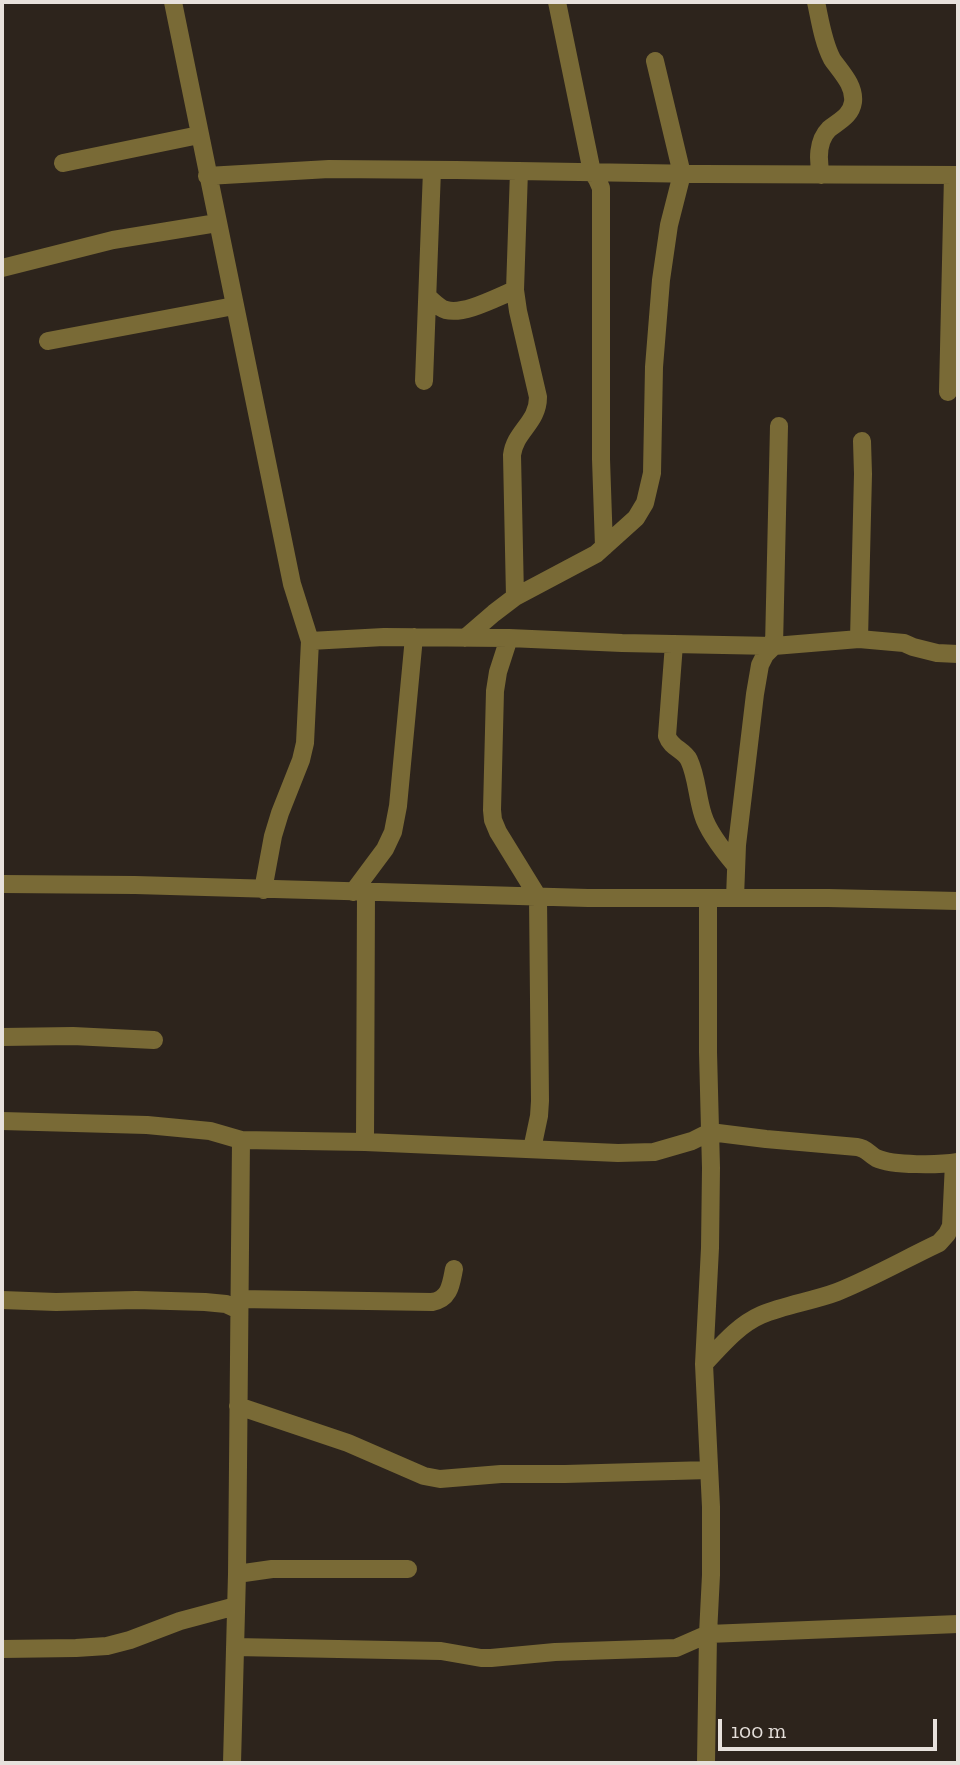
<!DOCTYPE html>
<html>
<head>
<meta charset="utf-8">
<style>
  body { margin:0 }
  #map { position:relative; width:960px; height:1765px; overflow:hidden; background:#2d241c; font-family:"Zilla Slab",serif }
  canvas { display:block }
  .frame { position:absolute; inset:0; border:4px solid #e7e1dc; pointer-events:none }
  .scale { position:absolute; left:718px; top:1719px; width:219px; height:32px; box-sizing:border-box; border:4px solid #e7e1dc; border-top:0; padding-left:9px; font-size:21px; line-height:24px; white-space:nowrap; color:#e7e1dc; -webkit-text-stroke:5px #2d241c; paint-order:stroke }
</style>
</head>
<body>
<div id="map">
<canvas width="960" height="1765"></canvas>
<div class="frame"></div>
<div class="scale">100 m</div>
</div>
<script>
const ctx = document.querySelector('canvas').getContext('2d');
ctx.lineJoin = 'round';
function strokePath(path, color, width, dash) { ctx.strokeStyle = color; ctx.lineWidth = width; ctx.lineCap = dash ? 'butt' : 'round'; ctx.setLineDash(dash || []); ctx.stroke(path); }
strokePath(new Path2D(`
  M 173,2 L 292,584 L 310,641 L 305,743 L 301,760 L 280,813 L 273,836 L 263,890
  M 557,2 L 592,172 L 597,179 L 601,188 L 601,459 L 604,547
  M 816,2 C 820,20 823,42 832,59 C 840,71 855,85 853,102 C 851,116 839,121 829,129 C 817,141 818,161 821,175
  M 63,163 L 199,135
  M 207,176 L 329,169 L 456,170 L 702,174 L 958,175
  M 2,268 L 113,240 L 217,223
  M 428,297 C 434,302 439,308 446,310 C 465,315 497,297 515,290
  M 48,341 L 234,306
  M 424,381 L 432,170
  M 948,392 L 953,175
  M 515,597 L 512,455 C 515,431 538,423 538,397 L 518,311 L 515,290 L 519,171
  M 465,638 L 494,613 L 515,597 L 596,554 L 636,518 L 645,503 L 652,473 L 654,367 L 661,280 L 669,225 L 682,174 L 655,61
  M 509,638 L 498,672 L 495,691 L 492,810 L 493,820 L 498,832 L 538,897 L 540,1101 L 539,1116 L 532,1149
  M 859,639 L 863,474 L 862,441
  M 310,641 L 384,637 L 509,638 L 622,643 L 774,646 L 859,639 L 904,643 L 913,647 L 937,653 L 958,654
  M 674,644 L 667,736 C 671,748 684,750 689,760 C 697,777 697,797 703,815 C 708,832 725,853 736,866
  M 2,884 L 135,885 L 588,898 L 828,898 L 958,901
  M 353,892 L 385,849 L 393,832 L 398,806 L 414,637
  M 735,898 L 737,845 L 755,694 L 760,665 L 765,655 L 774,646 L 779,426
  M 2,1037 L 73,1036 L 154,1040
  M 2,1121 L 147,1125 L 210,1131 L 241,1140
  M 365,1142 L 366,892
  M 239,1299 L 432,1302 C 450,1299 451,1284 454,1269
  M 2,1300 L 56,1302 L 136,1300 L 205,1302 L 226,1304 L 239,1310
  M 704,1364 C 721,1346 738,1325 761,1315 C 784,1305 813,1301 837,1292 C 872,1278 905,1259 939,1243 L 947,1234 L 951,1226 L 954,1163
  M 238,1406 L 348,1443 L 424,1476 L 440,1479 L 501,1474 L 565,1474 L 709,1470
  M 237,1574 L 272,1569 L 408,1569
  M 235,1647 L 441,1651 L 481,1658 L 491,1658 L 555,1652 L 676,1648 L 708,1634 L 958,1624
  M 2,1649 L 76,1648 L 107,1646 L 130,1640 L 180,1621 L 236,1606
  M 232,1763 L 237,1574 L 241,1140 L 365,1142 L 618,1153 L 654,1152 L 692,1141 L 710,1132 L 766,1139 L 857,1147 C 866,1148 869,1154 876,1158 C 893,1166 940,1165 958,1162
  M 706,1763 L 708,1634 L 711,1575 L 711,1507 L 704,1364 L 710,1248 L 711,1168 L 708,1052 L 708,898`), '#796a36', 18);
</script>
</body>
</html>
